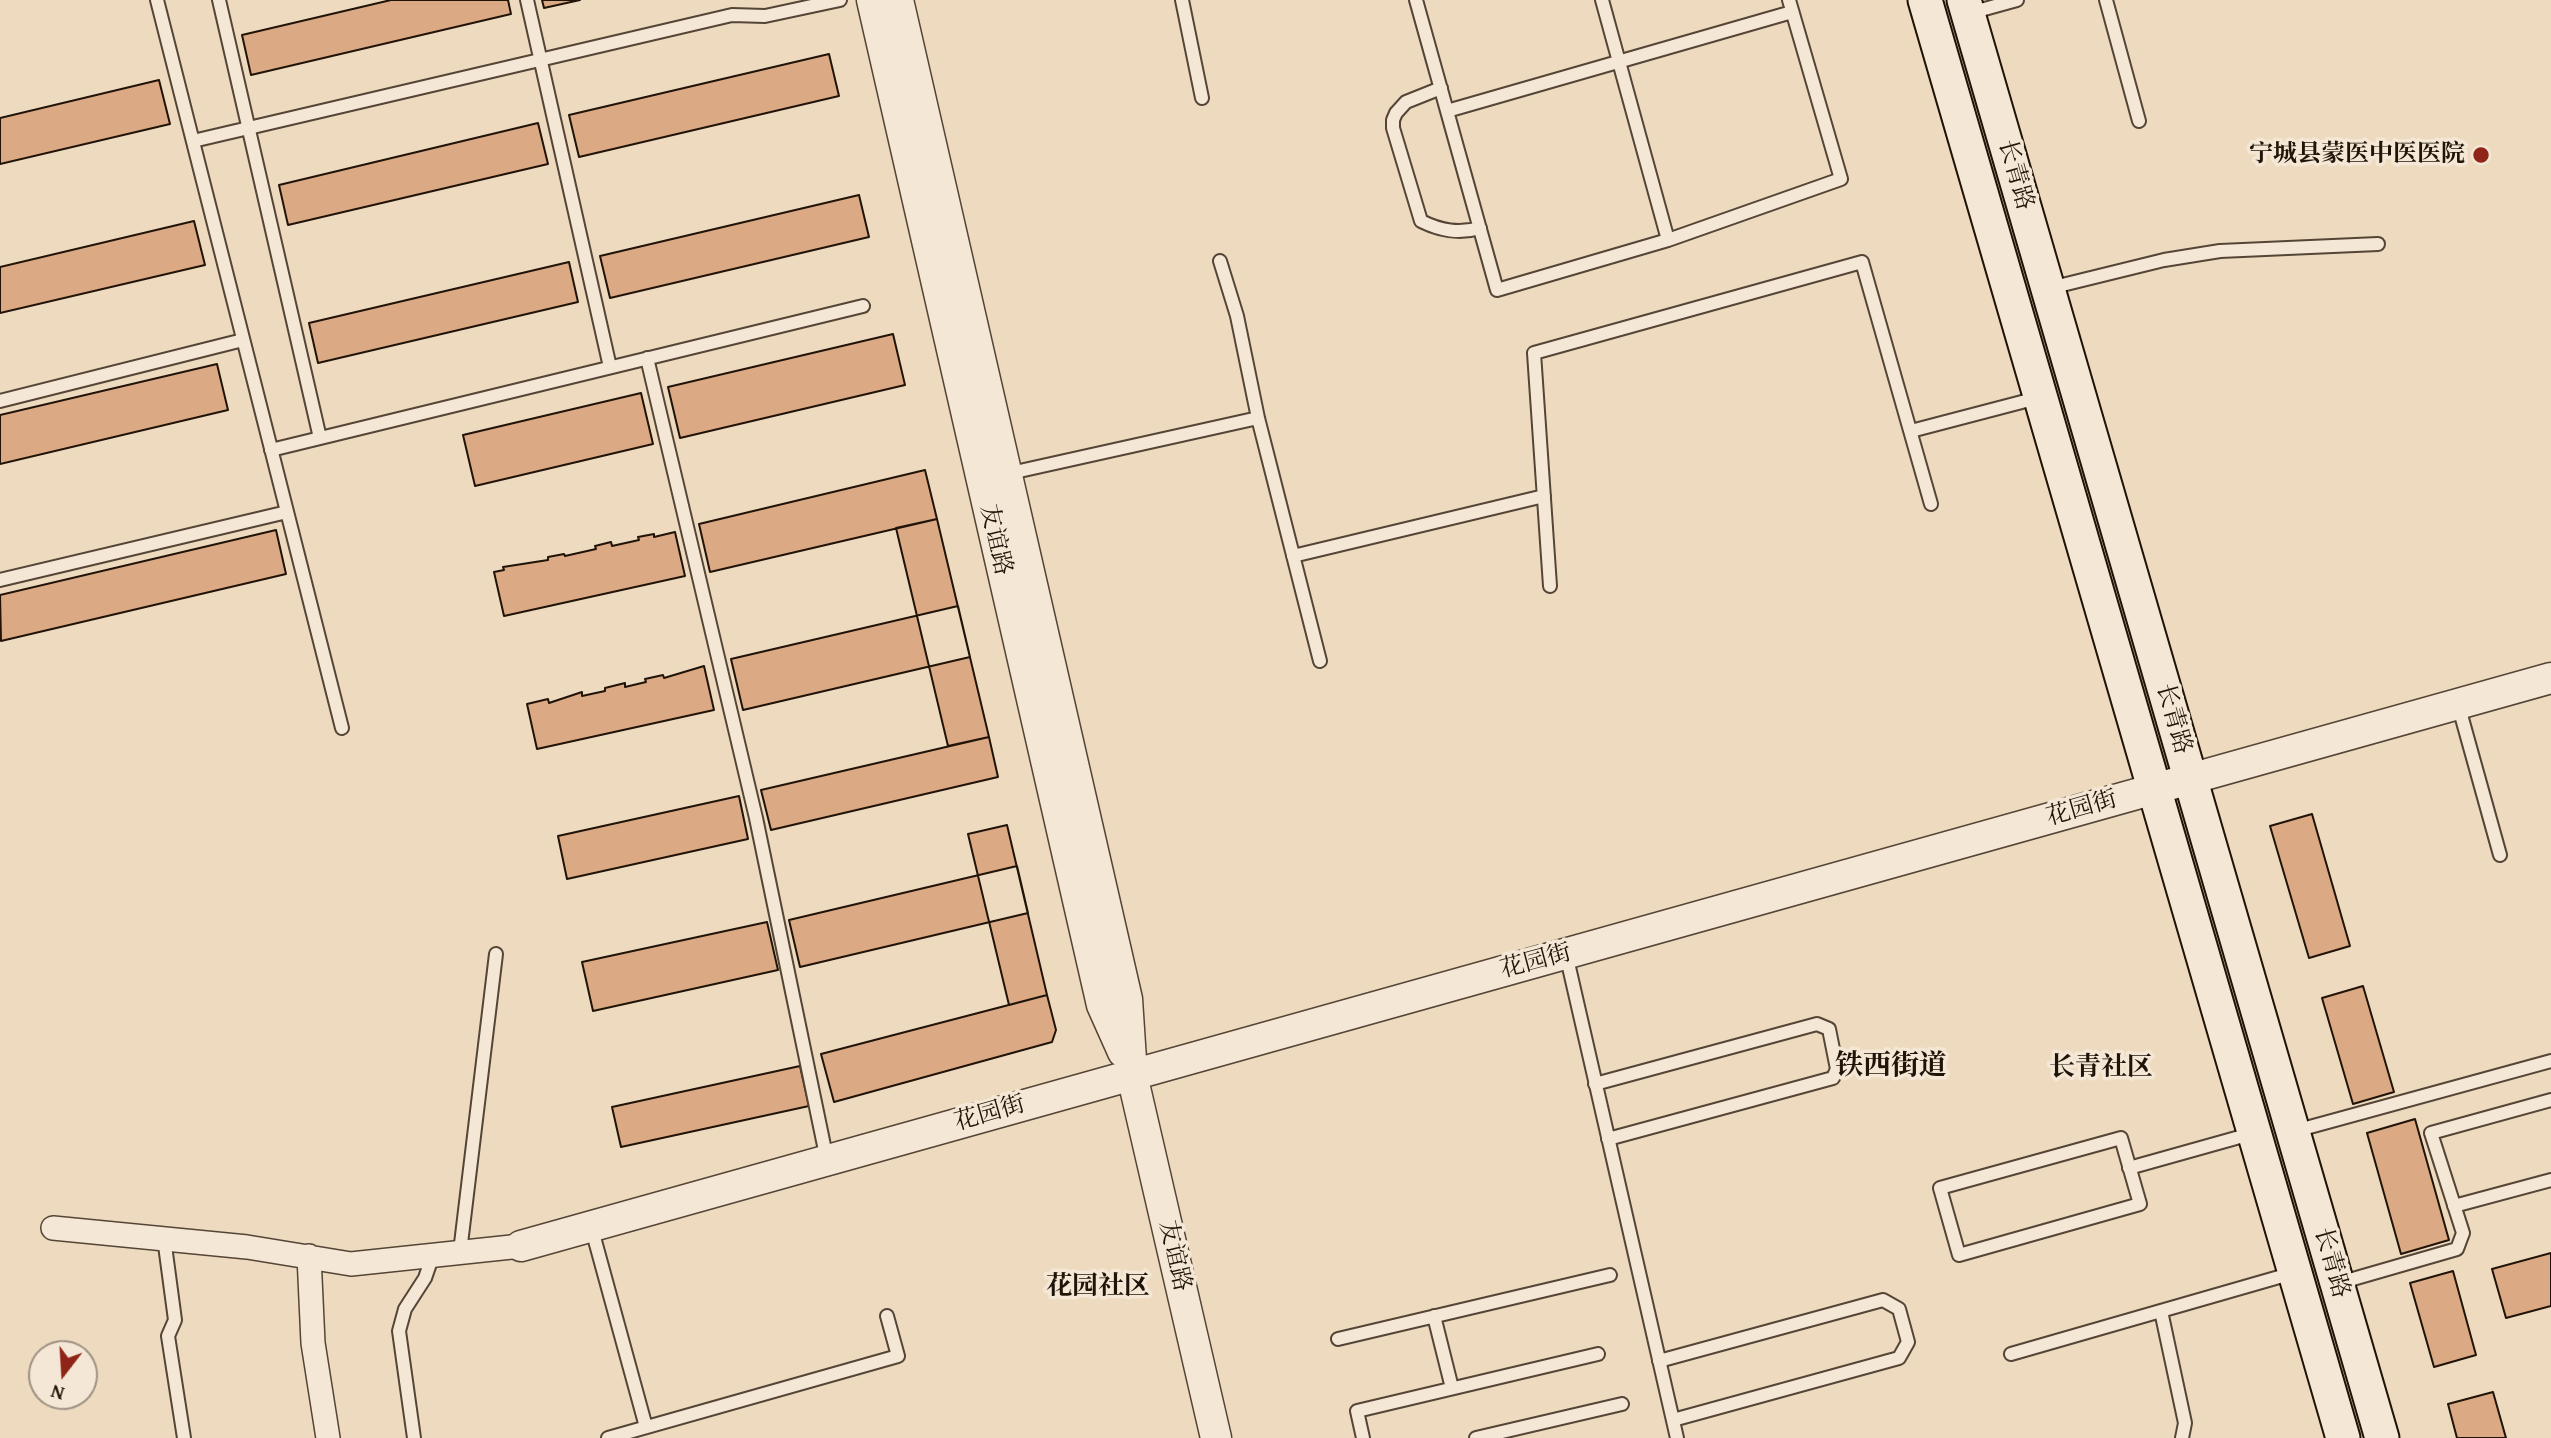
<!DOCTYPE html>
<html>
<head>
<meta charset="utf-8">
<style>
  body { margin:0 }
  #map { position:relative; width:2551px; height:1438px; overflow:hidden; background:#eedabe; font-family:"Gentium Book Plus",serif }
  canvas { display:block }
  .north { position:absolute; left:28px; top:1340px; width:70px; height:70px; box-sizing:border-box; background:#f4e7d5; border:2px solid #9f9283; border-radius:50%; rotate:197deg; font-size:19px; font-weight:700; line-height:28px; text-align:center; color:#201308 }
  .north::after { content:''; display:block; margin:auto; width:24px; height:32px; background:#8f2418; clip-path:polygon(50% 0,100% 100%,50% 72%,0 100%) }
</style>
</head>
<body>
<div id="map">
<canvas width="2551" height="1438"></canvas>
<div class="north">N</div>
</div>
<script>
const ctx = document.querySelector('canvas').getContext('2d');
ctx.lineJoin = 'round';
function paint(path, color) { ctx.fillStyle = color; ctx.fill(path, 'evenodd'); }
function strokePath(path, color, width, dash) { ctx.strokeStyle = color; ctx.lineWidth = width; ctx.lineCap = dash ? 'butt' : 'round'; ctx.setLineDash(dash || []); ctx.stroke(path); }
function drawText(font, color, halo, rows, align = 'center') {
  ctx.font = font + ' "Gentium Book Plus","Noto Serif SC",serif'; ctx.lineWidth = 7; ctx.setLineDash([]); ctx.textBaseline = 'middle'; ctx.strokeStyle = halo; ctx.fillStyle = color; for (const [text, x, y, turn = 0] of rows) {
    ctx.save(); ctx.translate(x, y); ctx.rotate((+turn || 0) * Math.PI / 180); ctx.textAlign = isNaN(turn) ? turn : align; if (halo) ctx.strokeText(text, 0, 0); ctx.fillText(text, 0, 0); ctx.restore();
  }
}
const building = new Path2D(`
  M 391,0 L 508,0 L 511,14 L 251,75 L 242,35 Z
  M 542,0 L 580,0 L 544,8 Z
  M 829,54 L 839,96 L 579,157 L 569,115 Z
  M 159,80 L 170,124 L 0,164 L 0,118 Z
  M 538,123 L 548,164 L 288,225 L 279,185 Z
  M 859,195 L 869,237 L 610,298 L 600,256 Z
  M 194,221 L 205,265 L 0,313 L 0,267 Z
  M 569,262 L 578,302 L 318,363 L 309,323 Z
  M 893,334 L 905,385 L 680,438 L 668,387 Z
  M 217,364 L 228,410 L 0,464 L 0,415 Z
  M 641,393 L 653,444 L 475,486 L 463,435 Z
  M 925,470 L 937,519 L 710,572 L 699,524 Z
  M 937,519 L 989,737 L 948,746 L 896,528 Z
  M 276,530 L 286,574 L 1,641 L 0,595 Z
  M 675,532 L 685,576 L 504,616 L 494,572 L 504,570 L 503,567 L 548,560 L 548,557 L 564,554 L 565,556 L 596,549 L 595,546 L 611,542 L 612,546 L 639,540 L 638,537 L 654,534 L 654,537 Z
  M 958,606 L 970,657 L 743,710 L 731,659 Z
  M 704,666 L 714,710 L 537,749 L 527,704 L 548,699 L 549,703 L 582,692 L 582,696 L 605,691 L 605,688 L 625,683 L 625,687 L 646,682 L 645,679 L 663,675 L 664,678 Z
  M 989,737 L 998,777 L 771,830 L 761,790 Z
  M 739,796 L 748,839 L 567,879 L 558,836 Z
  M 2312,814 L 2350,946 L 2309,958 L 2270,826 Z
  M 1007,825 L 1047,995 L 1009,1005 L 968,834 Z
  M 1017,866 L 1028,913 L 800,967 L 789,920 Z
  M 767,922 L 778,970 L 593,1011 L 582,962 Z
  M 2363,986 L 2394,1092 L 2353,1104 L 2322,998 Z
  M 1047,995 L 1056,1030 L 1052,1042 L 834,1102 L 821,1054 Z
  M 800,1066 L 809,1106 L 621,1147 L 612,1107 Z
  M 2415,1119 L 2449,1240 L 2401,1254 L 2367,1133 Z
  M 2551,1253 L 2551,1306 L 2506,1318 L 2492,1269 Z
  M 2453,1271 L 2476,1355 L 2434,1367 L 2410,1283 Z
  M 2493,1392 L 2506,1438 L 2457,1438 L 2448,1404 Z`);
paint(building, '#dba984');
strokePath(building, '#201308', 2);
const service = new Path2D(`
  M 157,0 L 342,728
  M 219,0 L 320,438
  M 527,0 L 610,367
  M 1182,0 L 1202,98
  M 1416,0 L 1497,290 L 1668,240 L 1841,179 L 1789,0
  M 1602,0 L 1668,240
  M 2106,0 L 2139,121
  M 1970,13 L 2017,0
  M 1441,88 L 1406,102 L 1396,113 L 1393,120 L 1393,128 L 1421,221 C 1441,231 1459,234 1480,228
  M 1447,111 L 1792,12
  M 193,141 L 732,15 L 765,16 L 840,0
  M 1220,261 L 1237,316 L 1258,418 L 1320,661
  M 2050,288 L 2164,260 L 2220,251 L 2378,244
  M 647,358 L 756,818 L 827,1160
  M 0,401 L 243,340
  M 1911,431 L 2041,397
  M 271,450 L 863,306
  M 1006,474 L 1258,418
  M 1293,556 L 1544,496
  M 0,580 L 287,512
  M 1550,586 L 1534,353 L 1862,262 L 1931,504
  M 2458,704 L 2500,855
  M 1566,954 L 1677,1438
  M 1595,1084 L 1817,1024 L 1829,1029 L 1837,1069 L 1833,1078 L 1608,1139
  M 2295,1131 L 2551,1061
  M 2121,1138 L 2140,1204 L 1959,1255 L 1940,1188 Z
  M 2129,1168 L 2254,1133
  M 2454,1206 L 2551,1180
  M 591,1226 L 646,1427
  M 164,1238 L 175,1320 L 168,1336 L 184,1438
  M 460,1252 L 496,954
  M 2339,1283 L 2457,1249 L 2463,1233 L 2431,1133 L 2551,1100
  M 2161,1311 L 2185,1423 L 2182,1438
  M 1434,1316 L 1452,1388
  M 1338,1339 L 1610,1275
  M 2011,1354 L 2293,1273
  M 1659,1361 L 1883,1300 L 1899,1309 L 1908,1342 L 1899,1358 L 1673,1420
  M 414,1438 L 399,1331 L 405,1309 L 425,1278 L 433,1255
  M 608,1438 L 898,1356 L 887,1316
  M 1363,1438 L 1357,1411 L 1598,1354
  M 1476,1438 L 1622,1404`);
const minor = new Path2D(`
  M 53,1228 L 247,1247 L 351,1264 L 521,1246
  M 309,1256 L 313,1343 L 328,1438`);
const tertiary = new Path2D(`
  M 872,0 L 1102,1005 L 1123,1052
  M 898,0 L 1127,999 L 1132,1075 L 1216,1438
  M 521,1246 L 2551,678`);
const secondary = new Path2D(`
  M 1925,0 L 2343,1438
  M 1964,0 L 2382,1438`);
strokePath(service, '#544536', 16);
strokePath(minor, '#544536', 26);
strokePath(tertiary, '#544536', 33);
strokePath(secondary, '#201308', 37);
strokePath(service, '#f4e7d5', 12);
strokePath(minor, '#f4e7d5', 23);
strokePath(tertiary, '#f4e7d5', 30);
strokePath(secondary, '#f4e7d5', 33);
for (const [x, y, r, color] of [
  [2481,155,9,"#8f2418"]
]) { const dot = new Path2D(); dot.arc(x, y, r, 0, 2 * Math.PI); ctx.fillStyle = color; ctx.fill(dot); strokePath(dot, '#f4e7d5', 2.5); }
drawText('bold 24px', '#201308', '#f4e7d5', [
  ["宁城县蒙医中医医院",2465,155]
], 'right');
drawText('24px', '#201308', '#f4e7d5', [
  ["长青路",2015,175,74],
  ["友谊路",995,540,77],
  ["长青路",2173,719,74],
  ["花园街",2082,809,-16],
  ["花园街",1536,962,-15],
  ["花园街",990,1114,-16],
  ["友谊路",1174,1256,77],
  ["长青路",2331,1263,74]
]);
drawText('bold 26px', '#201308', '#f4e7d5', [
  ["长青社区",2101,1068],
  ["花园社区",1098,1287]
]);
drawText('bold 28px', '#201308', '#f4e7d5', [
  ["铁西街道",1891,1067]
]);
</script>
</body>
</html>
